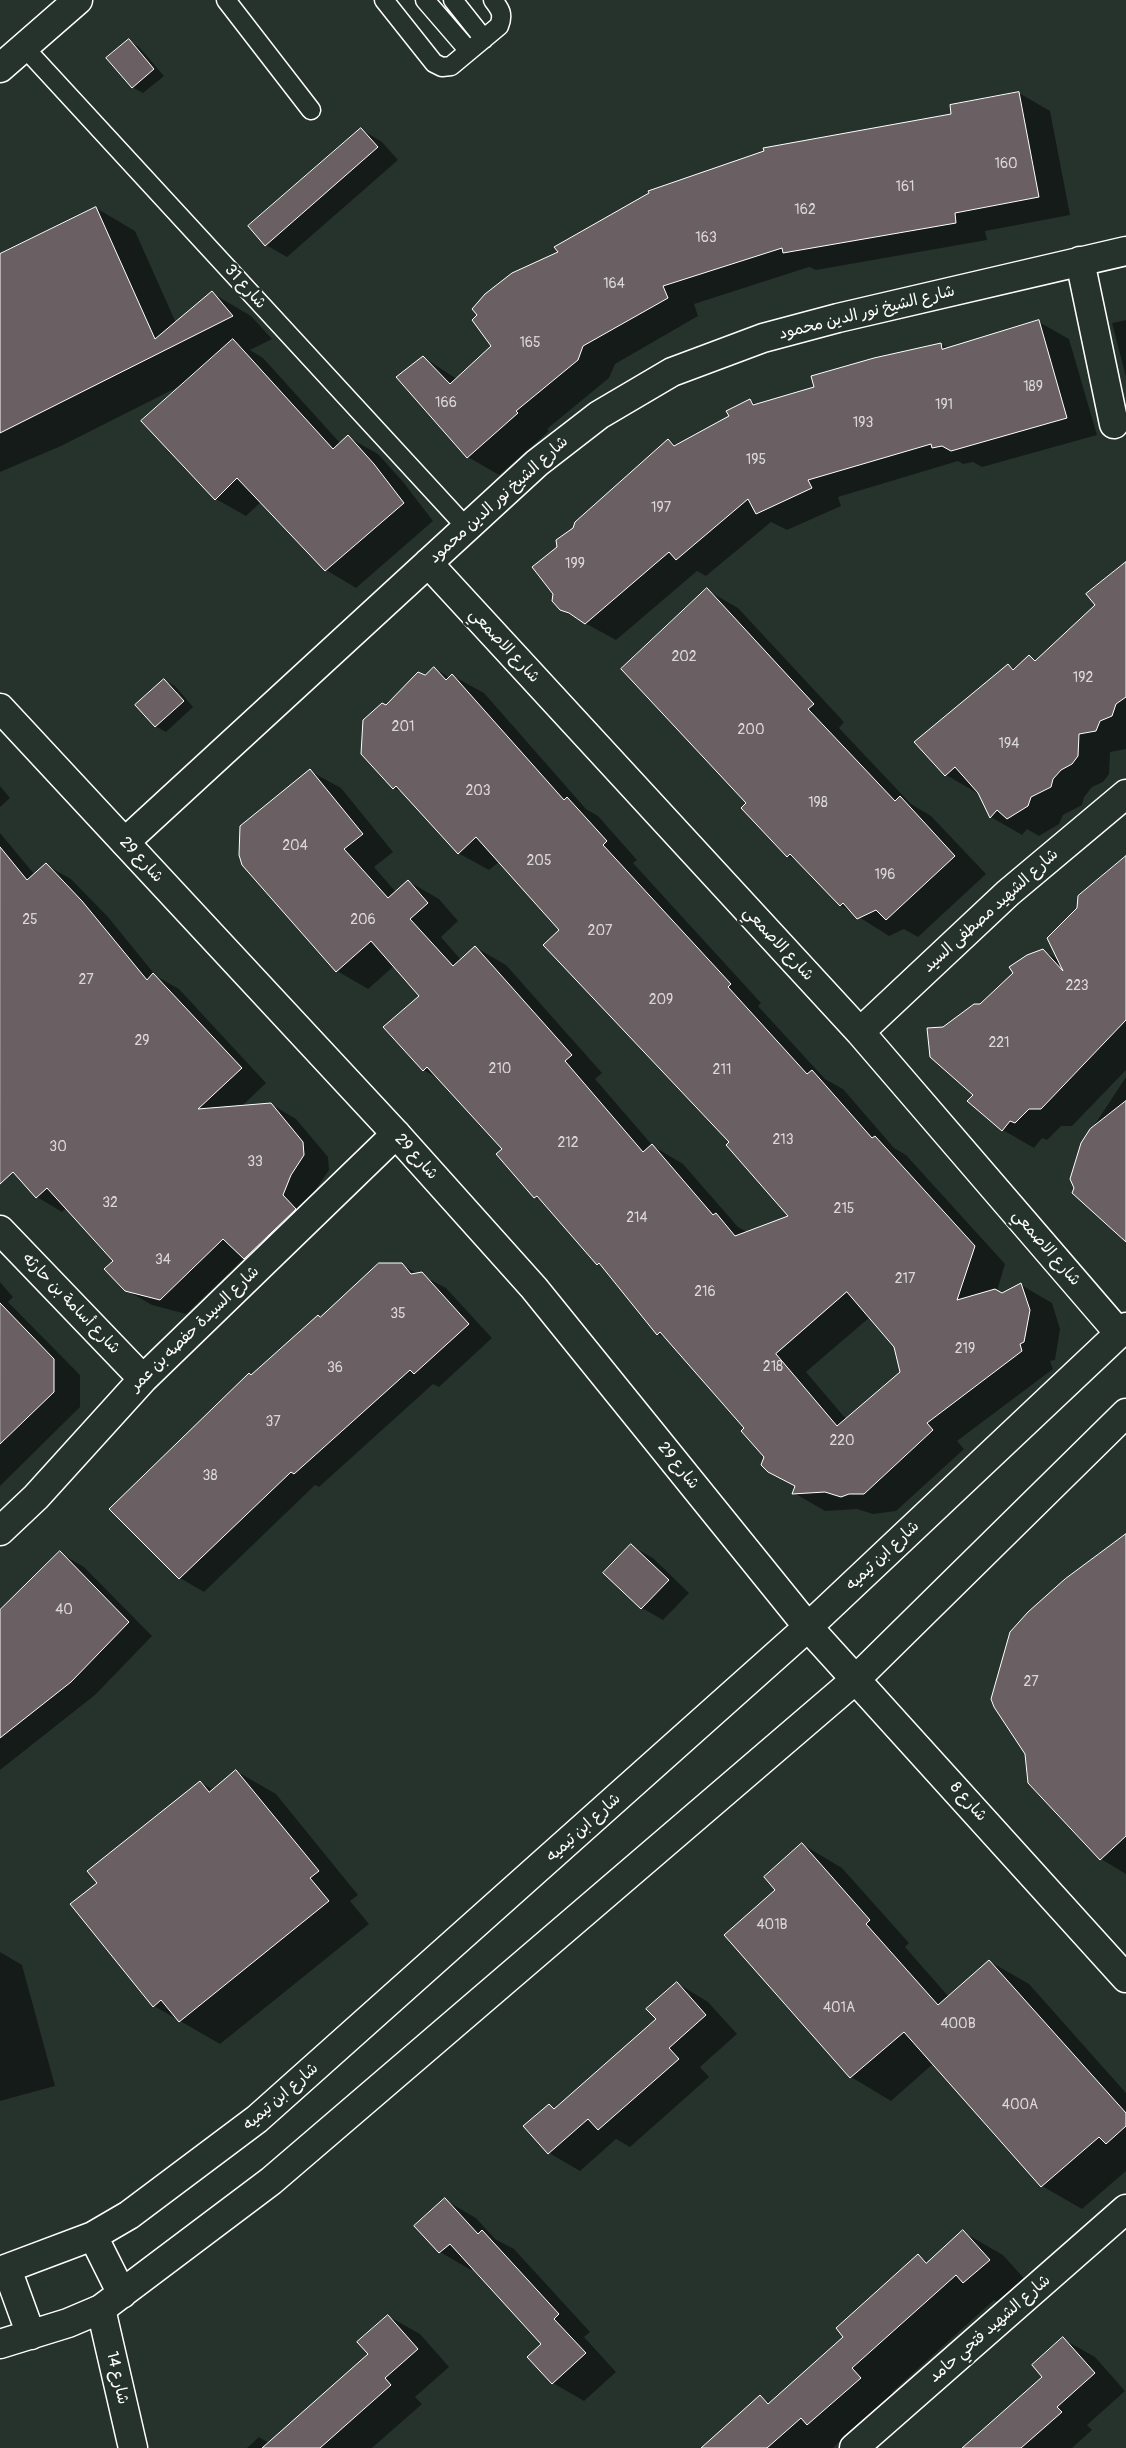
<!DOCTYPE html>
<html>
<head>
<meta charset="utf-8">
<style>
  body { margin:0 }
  canvas { display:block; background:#26332d }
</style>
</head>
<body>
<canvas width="1126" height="2448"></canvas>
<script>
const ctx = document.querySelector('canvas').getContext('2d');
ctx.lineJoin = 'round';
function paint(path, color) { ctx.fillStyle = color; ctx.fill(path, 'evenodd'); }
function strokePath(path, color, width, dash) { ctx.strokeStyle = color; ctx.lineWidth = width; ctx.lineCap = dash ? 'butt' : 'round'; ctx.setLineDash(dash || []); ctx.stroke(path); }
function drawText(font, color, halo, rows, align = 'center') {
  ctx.font = font + ' Pangolin,"Playpen Sans Arabic",sans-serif'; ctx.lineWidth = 5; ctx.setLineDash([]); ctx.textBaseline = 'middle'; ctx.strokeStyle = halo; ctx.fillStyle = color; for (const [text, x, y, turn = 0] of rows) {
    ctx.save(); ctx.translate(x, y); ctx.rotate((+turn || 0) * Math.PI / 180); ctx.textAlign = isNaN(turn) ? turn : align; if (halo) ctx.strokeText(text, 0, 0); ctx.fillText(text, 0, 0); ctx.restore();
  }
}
paint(new Path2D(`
  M 129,41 L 139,47 L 164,76 L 143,93 L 132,87 Z
  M 1019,93 L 1050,111 L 1070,215 L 985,231 L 987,240 L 816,270 L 809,267 L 694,304 L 698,316 L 615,364 L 609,378 L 547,429 L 549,431 L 499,475 L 468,457 L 397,378 L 423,357 L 457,379 L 953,115 Z
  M 361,129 L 382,142 L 398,160 L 287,257 L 266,245 Z
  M 96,208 L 135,231 L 176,323 L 212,293 L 251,316 L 272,339 L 250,350 L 263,358 L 341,444 L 348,437 L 378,454 L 404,483 L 433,521 L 356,588 L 326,570 L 261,502 L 246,516 L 216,499 L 182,385 L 61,446 L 0,472 L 0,255 Z
  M 1126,320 L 1126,377 L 1112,323 Z
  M 1039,322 L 1069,339 L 1097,435 L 982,467 L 973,462 L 963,464 L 958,461 L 838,497 L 841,506 L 787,530 L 771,522 L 706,576 L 697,571 L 616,640 L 561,610 L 558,548 L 574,529 L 669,440 L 678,446 L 730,416 L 750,400 L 757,405 L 816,387 L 940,344 L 948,348 Z
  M 1126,564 L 1126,749 L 1110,752 L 1109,774 L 1103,782 L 1092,787 L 1084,797 L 1082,805 L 1063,815 L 1059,824 L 1039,836 L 1027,829 L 1022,835 L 991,817 L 979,791 L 977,793 L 946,775 L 1008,665 L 1015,669 L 1030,657 L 1037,661 L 1097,605 Z
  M 707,590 L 738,608 L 844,722 L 839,728 L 911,804 L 931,816 L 986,874 L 918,937 L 904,929 L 889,936 L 840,905 L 802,864 L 788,856 L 743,808 L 748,803 Z
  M 434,668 L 450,678 L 453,676 L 484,693 L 586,809 L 598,816 L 637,860 L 633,863 L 761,1003 L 758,1006 L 825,1079 L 843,1089 L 894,1148 L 906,1155 L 1005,1264 L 997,1291 L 1002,1294 L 1021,1285 L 1052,1303 L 1060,1329 L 1055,1360 L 1050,1361 L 1053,1369 L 957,1441 L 964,1449 L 896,1511 L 873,1514 L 857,1509 L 825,1511 L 794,1493 L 796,1487 L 769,1471 L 765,1456 L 746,1428 L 668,1340 L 658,1334 L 605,1268 L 598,1264 L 544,1202 L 535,1197 L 504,1149 L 440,1080 L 424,1070 L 420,996 L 394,966 L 368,989 L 337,971 L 243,864 L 310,771 L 341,788 L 393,852 L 374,867 L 396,892 L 408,881 L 439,899 L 458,921 L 441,937 L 461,960 L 475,947 L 506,965 L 602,1073 L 595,1079 L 653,1146 L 683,1164 L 738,1227 L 747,1232 L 790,1216 L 560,930 L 499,862 L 489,870 L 458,853 L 405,794 L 394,788 L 386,707 ZM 870,1317 L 895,1346 L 901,1372 L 846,1419 L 806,1372 Z
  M 164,680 L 175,686 L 193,707 L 166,732 L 155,726 Z
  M 0,786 L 10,798 L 0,807 Z
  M 0,833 L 35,875 L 46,865 L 71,879 L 108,917 L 156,976 L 179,989 L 266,1083 L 241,1107 L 271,1104 L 296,1119 L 328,1157 L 329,1170 L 316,1189 L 308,1210 L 270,1273 L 244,1258 L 186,1314 L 152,1305 L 126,1290 L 115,1261 L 66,1208 L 62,1212 L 37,1197 L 0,1146 Z
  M 1126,857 L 1126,1070 L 1072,1126 L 1061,1126 L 1047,1140 L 1042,1138 L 1034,1148 L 1003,1130 L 975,1094 L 944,1028 L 980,1006 L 1043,951 L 1059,960 Z
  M 1126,1077 L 1126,1235 L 1082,1144 Z
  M 401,1265 L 446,1288 L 492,1338 L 439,1387 L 433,1384 L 319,1487 L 315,1485 L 204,1592 L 180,1578 L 252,1376 L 320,1317 Z
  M 0,1282 L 13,1297 L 8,1302 L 80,1375 L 80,1407 L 0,1486 Z
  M 1126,1536 L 1126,1874 L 1101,1859 Z
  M 631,1546 L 653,1558 L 689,1593 L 663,1620 L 642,1608 L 605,1573 Z
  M 60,1553 L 84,1567 L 152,1636 L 95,1695 L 0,1770 L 0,1611 Z
  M 236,1771 L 276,1794 L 358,1895 L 350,1901 L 369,1924 L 220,2044 L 154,2006 L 200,1782 L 213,1790 Z
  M 802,1844 L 842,1868 L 909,1943 L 905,1947 L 949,1997 L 989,1961 L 1029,1984 L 1126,2093 L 1126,2171 L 1082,2209 L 1042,2186 L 934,2063 L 891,2101 L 851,2077 L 726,1935 L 777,1890 Z
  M 0,1952 L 22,1965 L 55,2086 L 0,2101 Z
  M 677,1983 L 708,2002 L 737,2034 L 700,2067 L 709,2077 L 630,2147 L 616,2139 L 580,2171 L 549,2153 L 549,2105 L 556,2109 L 658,2019 Z
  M 445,2200 L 476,2218 L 495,2239 L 514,2249 L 590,2332 L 584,2337 L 616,2372 L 584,2401 L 553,2383 L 529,2357 L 543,2344 L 474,2268 L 471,2270 L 440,2252 L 416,2226 Z
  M 963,2232 L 1003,2255 L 1029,2284 L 1004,2306 L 994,2300 L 892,2392 L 900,2401 L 848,2447 L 839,2442 L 833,2448 L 703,2448 L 760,2397 L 771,2403 L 845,2337 L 918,2256 L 929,2262 Z
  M 388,2316 L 420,2334 L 449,2367 L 415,2397 L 422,2404 L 372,2448 L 247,2448 L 259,2437 L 269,2443 L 370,2354 Z
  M 1063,2339 L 1095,2357 L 1125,2391 L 1087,2425 L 1092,2430 L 1072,2448 L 964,2448 L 1044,2377 Z`), '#0007');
const building = new Path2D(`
  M 129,39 L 154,69 L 132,88 L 106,58 Z
  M 1019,92 L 1039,197 L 955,213 L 956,223 L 783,253 L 782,248 L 663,286 L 668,298 L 583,346 L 578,360 L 516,411 L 518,413 L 467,458 L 396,377 L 423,356 L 450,384 L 491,346 L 472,320 L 477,315 L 472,309 L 485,294 L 512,273 L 558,252 L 554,247 L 649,193 L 648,191 L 764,151 L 763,148 L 951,114 L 950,105 Z
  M 361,128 L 378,147 L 265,246 L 248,226 Z
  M 96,207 L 155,339 L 212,291 L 233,316 L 0,433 L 0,254 Z
  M 1039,320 L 1067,418 L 951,451 L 942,446 L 932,448 L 931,444 L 808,480 L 812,488 L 756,514 L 748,499 L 676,560 L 669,552 L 585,624 L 569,613 L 560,610 L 552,601 L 553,594 L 532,567 L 557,547 L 556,540 L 573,528 L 575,522 L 668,439 L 674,446 L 729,416 L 726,411 L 750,399 L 753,405 L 814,387 L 811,376 L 874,358 L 941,343 L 942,349 Z
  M 233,339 L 333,449 L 348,435 L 374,464 L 404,503 L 325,571 L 237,478 L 215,500 L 141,421 Z
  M 1126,562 L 1126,697 L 1116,704 L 1112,716 L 1100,721 L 1096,731 L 1079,734 L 1078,756 L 1072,764 L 1061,770 L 1053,779 L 1051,787 L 1031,797 L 1028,806 L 1007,819 L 997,810 L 990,818 L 978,793 L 955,767 L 945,776 L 914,742 L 1008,664 L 1013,670 L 1029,655 L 1035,661 L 1095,605 L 1086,594 Z
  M 707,588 L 814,704 L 808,709 L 895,801 L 900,796 L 955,856 L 886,920 L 876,910 L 857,919 L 843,903 L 840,906 L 790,854 L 787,857 L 741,808 L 746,803 L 621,669 Z
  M 434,667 L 446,680 L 452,674 L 564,800 L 567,797 L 607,841 L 603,845 L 731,984 L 728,987 L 807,1074 L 812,1070 L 872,1138 L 875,1136 L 975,1246 L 957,1300 L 995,1289 L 1002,1293 L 1021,1283 L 1030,1310 L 1024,1342 L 1020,1344 L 1022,1351 L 927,1423 L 933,1430 L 864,1494 L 849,1494 L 841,1497 L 825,1492 L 792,1494 L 795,1486 L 768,1472 L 761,1465 L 764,1457 L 741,1431 L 744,1428 L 660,1332 L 657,1335 L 599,1263 L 597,1265 L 537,1196 L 534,1198 L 496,1154 L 502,1149 L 427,1067 L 423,1071 L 383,1027 L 419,996 L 371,941 L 336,972 L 242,865 L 239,855 L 240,826 L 310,769 L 363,834 L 344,849 L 388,898 L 408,880 L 428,903 L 410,919 L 453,966 L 475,946 L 572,1055 L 565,1061 L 643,1152 L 652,1144 L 713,1215 L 716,1213 L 735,1236 L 788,1216 L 726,1145 L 729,1142 L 543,945 L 559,930 L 476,837 L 458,854 L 396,786 L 393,789 L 361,754 L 363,720 L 382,703 L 386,705 L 418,672 L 425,675 ZM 847,1292 L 894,1347 L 900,1372 L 837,1426 L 776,1354 Z
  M 164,679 L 184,701 L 155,727 L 135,705 Z
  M 0,847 L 27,880 L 46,863 L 82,901 L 147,980 L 153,973 L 242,1068 L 198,1109 L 271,1103 L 303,1142 L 304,1155 L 291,1175 L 283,1195 L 296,1209 L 244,1259 L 223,1239 L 160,1300 L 125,1291 L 104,1269 L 113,1261 L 47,1188 L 36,1198 L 13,1172 L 0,1184 Z
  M 1126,856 L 1126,1020 L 1041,1109 L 1029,1109 L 1015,1123 L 1010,1121 L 1002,1131 L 967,1101 L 973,1095 L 930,1057 L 927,1028 L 943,1027 L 974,1004 L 980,1004 L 1013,973 L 1009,967 L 1027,955 L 1043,949 L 1063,971 L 1047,938 L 1077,908 L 1078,896 Z
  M 1126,1101 L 1126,1242 L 1072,1193 L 1074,1188 L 1070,1179 L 1081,1143 L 1090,1129 Z
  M 379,1263 L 402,1263 L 411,1274 L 422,1272 L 469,1324 L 414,1374 L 410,1370 L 294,1474 L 291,1472 L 179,1579 L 109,1509 L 249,1373 L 251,1375 L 318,1315 L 320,1317 Z
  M 0,1303 L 54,1359 L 54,1392 L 0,1444 Z
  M 1126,1534 L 1126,1836 L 1100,1860 L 1028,1783 L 1025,1754 L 994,1707 L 991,1699 L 1010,1632 L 1028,1612 L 1065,1579 Z
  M 631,1544 L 669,1580 L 641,1609 L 603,1573 Z
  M 60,1551 L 129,1622 L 71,1682 L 0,1738 L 0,1610 Z
  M 236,1770 L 319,1871 L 310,1878 L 329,1901 L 179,2022 L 161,2000 L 153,2007 L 70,1904 L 97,1883 L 87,1871 L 200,1781 L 209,1792 Z
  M 802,1843 L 870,1920 L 866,1924 L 938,2005 L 989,1960 L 1126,2113 L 1126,2126 L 1106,2144 L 1099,2137 L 1041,2187 L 904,2032 L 850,2078 L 724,1935 L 775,1890 L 764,1877 Z
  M 677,1982 L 706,2015 L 669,2048 L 679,2059 L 598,2130 L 588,2119 L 548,2154 L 523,2126 L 549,2104 L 554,2109 L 656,2019 L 646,2009 Z
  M 445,2198 L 478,2234 L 482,2230 L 559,2314 L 554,2319 L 586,2353 L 552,2384 L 527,2357 L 541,2344 L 450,2244 L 439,2253 L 414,2226 Z
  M 963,2230 L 990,2260 L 963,2283 L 956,2275 L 852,2368 L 861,2378 L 807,2425 L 801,2418 L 767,2448 L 701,2448 L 760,2395 L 768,2404 L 843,2337 L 836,2328 L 918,2254 L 926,2263 Z
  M 388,2315 L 418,2349 L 385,2378 L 391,2385 L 320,2448 L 262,2448 L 368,2354 L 357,2342 Z
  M 1063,2337 L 1095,2373 L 1057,2407 L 1062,2412 L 1021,2448 L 962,2448 L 1042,2377 L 1032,2365 Z`);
paint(building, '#6a5f62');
strokePath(building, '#fff', 1);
const service = new Path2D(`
  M 226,0 L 311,110
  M 384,0 L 434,63 L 442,67 L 451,66 L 499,26 C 504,14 500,9 493,0
  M 425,0 L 469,51
  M 453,0 L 484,39
  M 24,47 L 466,527`);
const minor = new Path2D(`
  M 0,68 L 78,0
  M 1080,261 L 1114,424
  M 428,563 L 860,1032 L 1119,1333
  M 125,842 L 537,463 L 599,415 L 672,372 L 763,338 L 838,318 L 1126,251
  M 860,1032 L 1008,893 L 1126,794
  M 0,1230 L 143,1379
  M 0,1531 L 36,1497 L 143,1379 L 396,1134
  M 101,2309 L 133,2448
  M 854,2448 L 1126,2209`);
const tertiary = new Path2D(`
  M 0,708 L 396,1134 L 534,1288 L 808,1627 L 1126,1978
  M 93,2236 L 122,2294
  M 7,2269 L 31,2335
  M 0,2271 L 93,2236 L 129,2215 L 257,2119 L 808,1627 L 1126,1327
  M 0,2344 L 68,2323 L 101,2309 L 271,2181 L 855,1680 L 1126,1413`);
strokePath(service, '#fff', 21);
strokePath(minor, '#fff', 31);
strokePath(tertiary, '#fff', 31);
strokePath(service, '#26332d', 18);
strokePath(minor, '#26332d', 28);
strokePath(tertiary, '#26332d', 28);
drawText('14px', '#dad7d8', null, [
  ["160",1006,164],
  ["161",905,187],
  ["162",805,210],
  ["163",706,238],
  ["164",614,284],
  ["165",530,343],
  ["189",1033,387],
  ["166",446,403],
  ["191",944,405],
  ["193",863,423],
  ["195",756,460],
  ["197",661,508],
  ["199",575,564],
  ["202",684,657],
  ["192",1083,678],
  ["201",403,727],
  ["200",751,730],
  ["194",1009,744],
  ["203",478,791],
  ["198",818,803],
  ["204",295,846],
  ["205",539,861],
  ["196",885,875],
  ["25",30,920],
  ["206",363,920],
  ["207",600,931],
  ["27",86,980],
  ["223",1077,986],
  ["209",661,1000],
  ["29",142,1041],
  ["221",999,1043],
  ["210",500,1069],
  ["211",722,1070],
  ["213",783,1140],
  ["212",568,1143],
  ["30",58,1147],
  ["33",255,1162],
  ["32",110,1203],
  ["215",844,1209],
  ["214",637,1218],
  ["34",163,1260],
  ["217",905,1279],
  ["216",705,1292],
  ["35",398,1314],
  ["219",965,1349],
  ["218",773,1367],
  ["36",335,1368],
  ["37",273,1422],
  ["220",842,1441],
  ["38",210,1476],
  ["40",64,1610],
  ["27",1031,1682],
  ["401B",772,1925],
  ["401A",839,2008],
  ["400B",958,2024],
  ["400A",1020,2105]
]);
drawText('16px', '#fff', '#26332d', [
  ["شارع 31",245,287,48],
  ["شارع الشيخ نور الدين محمود",867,313,-14],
  ["شارع الشيخ نور الدين محمود",499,500,-42],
  ["شارع الاصمعي",504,646,47],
  ["شارع 29",141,860,47],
  ["شارع الشهيد مصطفى السيد",991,911,-42],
  ["شارع الاصمعي",778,944,47],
  ["شارع 29",416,1157,48],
  ["شارع الاصمعي",1046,1248,49],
  ["شارع أسامة بن حارثه",71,1304,46],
  ["شارع السيدة حفصه بن عمر",195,1329,-44],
  ["شارع 29",678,1466,51],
  ["شارع ابن تيميه",883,1556,-43],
  ["شارع 8",968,1802,48],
  ["شارع ابن تيميه",584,1828,-42],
  ["شارع ابن تيميه",281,2097,-41],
  ["شارع الشهيد فتحي حامد",990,2329,-41],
  ["شارع 14",117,2378,77]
]);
</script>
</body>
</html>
